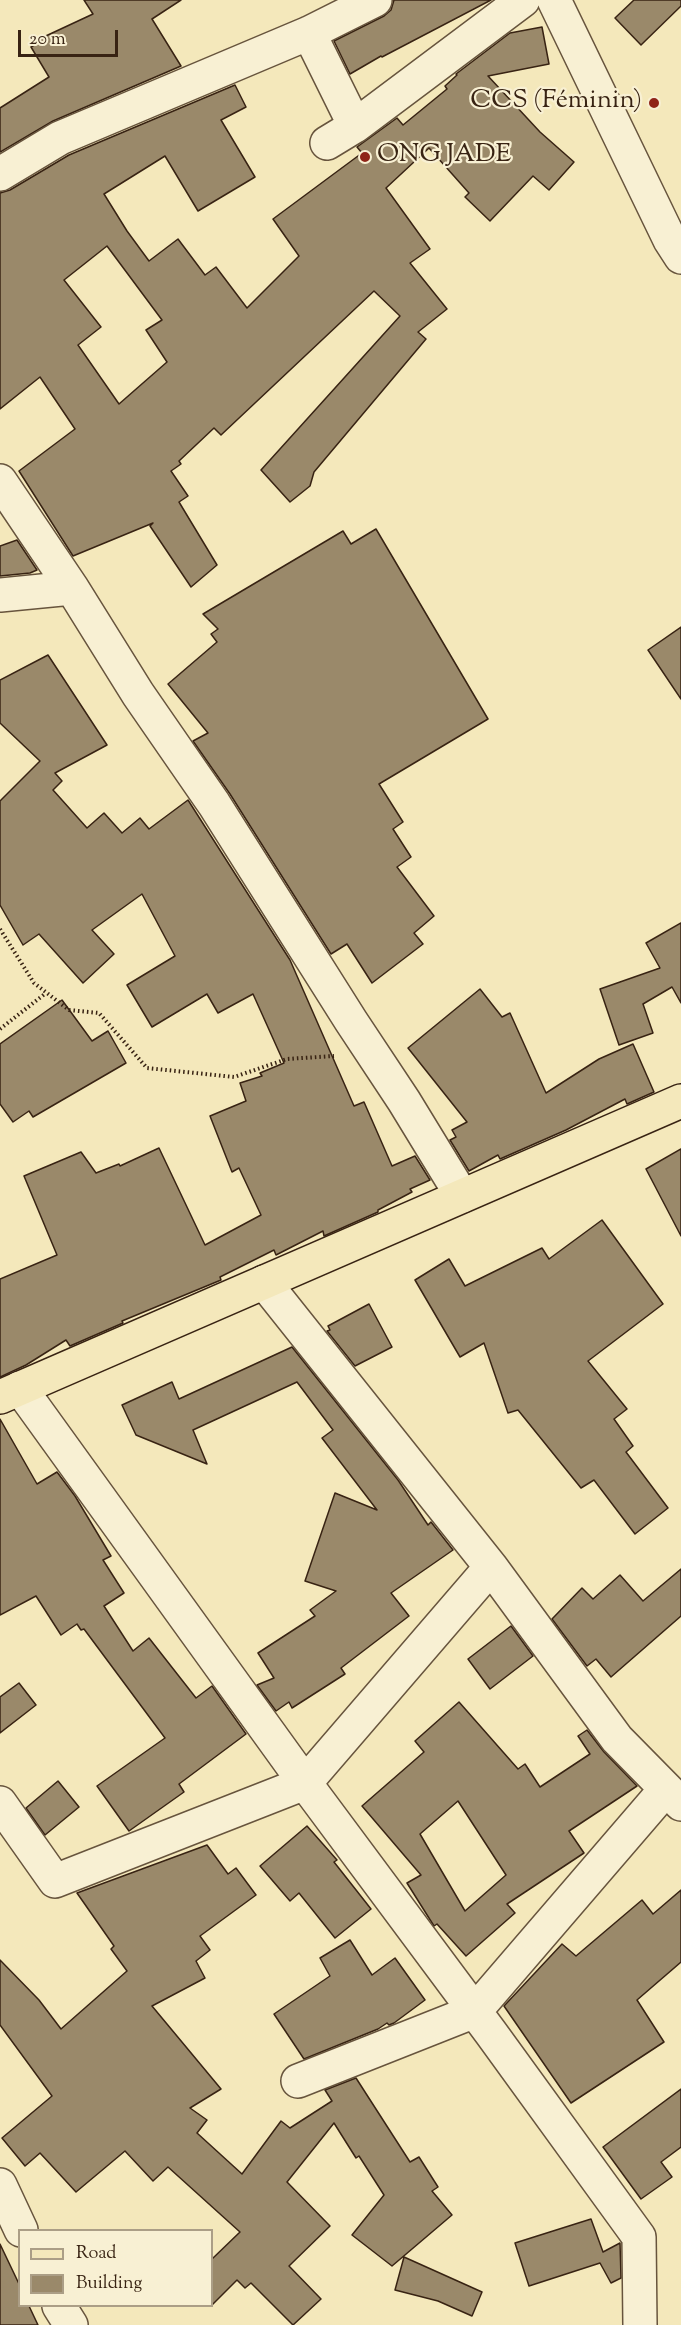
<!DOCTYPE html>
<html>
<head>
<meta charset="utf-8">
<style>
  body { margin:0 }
  #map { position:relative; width:681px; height:2325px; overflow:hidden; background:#f4e8bb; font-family:"Sorts Mill Goudy",serif }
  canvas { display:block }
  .legend { position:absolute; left:18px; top:2229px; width:195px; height:78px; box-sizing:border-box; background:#f8f0d3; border:2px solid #ab9e86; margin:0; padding:8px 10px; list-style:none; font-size:18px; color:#382313 }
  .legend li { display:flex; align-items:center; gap:12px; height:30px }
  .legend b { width:30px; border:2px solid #ab9e86 }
  .scale { position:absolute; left:18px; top:30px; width:100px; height:27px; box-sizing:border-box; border:3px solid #382313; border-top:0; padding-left:8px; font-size:18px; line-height:21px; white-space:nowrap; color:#382313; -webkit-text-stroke:4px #f8f0d3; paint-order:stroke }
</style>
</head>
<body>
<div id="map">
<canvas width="681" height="2325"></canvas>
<ul class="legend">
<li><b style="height:8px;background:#f4e8bb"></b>Road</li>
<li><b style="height:16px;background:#9a896a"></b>Building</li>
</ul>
<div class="scale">20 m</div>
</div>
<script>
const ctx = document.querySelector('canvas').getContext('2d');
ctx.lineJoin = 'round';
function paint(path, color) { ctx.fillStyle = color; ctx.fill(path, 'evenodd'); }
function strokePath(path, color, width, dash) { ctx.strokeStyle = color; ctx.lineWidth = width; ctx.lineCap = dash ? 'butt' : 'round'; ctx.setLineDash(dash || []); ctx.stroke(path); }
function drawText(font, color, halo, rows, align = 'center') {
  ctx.font = font + ' "Sorts Mill Goudy",serif'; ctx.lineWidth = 4.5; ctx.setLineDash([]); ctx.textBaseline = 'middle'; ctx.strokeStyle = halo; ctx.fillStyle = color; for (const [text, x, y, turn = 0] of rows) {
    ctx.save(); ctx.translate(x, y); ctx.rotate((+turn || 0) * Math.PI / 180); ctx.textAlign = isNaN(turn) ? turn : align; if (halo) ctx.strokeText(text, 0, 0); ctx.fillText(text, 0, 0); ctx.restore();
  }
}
const building = new Path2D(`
  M 84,0 L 181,0 L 152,19 L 181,66 L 53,121 L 0,152 L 0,108 L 49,77 L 31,47 L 36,44 L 35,41 L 93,14 Z
  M 394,0 L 491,0 L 382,57 L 381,56 L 350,74 L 334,41 L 384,16 L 391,10 Z
  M 634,0 L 681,0 L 681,6 L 641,45 L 615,18 Z
  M 542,27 L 549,64 L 488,76 L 540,132 L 574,162 L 549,190 L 533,176 L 490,221 L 465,197 L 469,193 L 429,148 L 386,188 L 430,249 L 410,263 L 447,309 L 418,332 L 426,339 L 314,472 L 310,486 L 290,502 L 261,470 L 400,316 L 374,291 L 221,435 L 214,428 L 179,461 L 181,464 L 171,471 L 188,496 L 179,502 L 217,565 L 191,587 L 150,526 L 153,523 L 73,556 L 19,471 L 75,429 L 40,377 L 0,409 L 0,193 L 10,190 L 69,155 L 235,85 L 246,107 L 221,120 L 255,177 L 198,211 L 165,156 L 104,194 L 127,231 L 149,261 L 178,239 L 205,275 L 216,267 L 247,308 L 299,256 L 273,219 L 362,153 L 357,147 L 397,118 L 403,125 L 447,89 L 445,86 L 457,75 L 456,74 L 510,33 ZM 107,246 L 162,320 L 146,330 L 167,362 L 119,404 L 78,345 L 101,327 L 64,280 Z
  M 376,529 L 488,719 L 379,784 L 403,822 L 393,829 L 411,857 L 397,867 L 434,916 L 414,933 L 423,944 L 372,983 L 347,944 L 331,954 L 230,794 L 193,741 L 208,733 L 168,684 L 217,642 L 211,634 L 218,629 L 203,614 L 343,531 L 351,544 Z
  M 17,540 L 37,570 L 30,573 L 0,576 L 0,546 Z
  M 681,627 L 681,699 L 648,650 Z
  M 48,655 L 107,745 L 55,773 L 62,781 L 53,790 L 87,828 L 104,813 L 122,833 L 140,818 L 149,829 L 188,800 L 290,960 L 354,1106 L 364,1102 L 392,1166 L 415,1156 L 430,1180 L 410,1189 L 412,1192 L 378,1210 L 378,1212 L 324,1236 L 323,1231 L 276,1255 L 274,1250 L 220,1277 L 221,1280 L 122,1321 L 123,1323 L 70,1346 L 66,1340 L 26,1365 L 0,1377 L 0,1279 L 57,1255 L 24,1176 L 81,1152 L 96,1173 L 119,1164 L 120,1166 L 159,1148 L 205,1245 L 261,1215 L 239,1168 L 232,1172 L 210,1116 L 246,1101 L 240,1083 L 262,1076 L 260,1073 L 284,1063 L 253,994 L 218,1013 L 207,994 L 152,1027 L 127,985 L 175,956 L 142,894 L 92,930 L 114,954 L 83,983 L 39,934 L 23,945 L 0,905 L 0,801 L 40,761 L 0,723 L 0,680 Z
  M 681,923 L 681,1003 L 672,987 L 643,1004 L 653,1033 L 619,1045 L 600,989 L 660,968 L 646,943 Z
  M 480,989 L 502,1017 L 510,1013 L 546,1093 L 599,1059 L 633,1044 L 654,1092 L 627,1104 L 625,1099 L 566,1130 L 500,1159 L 498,1155 L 469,1171 L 450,1140 L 456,1137 L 452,1130 L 467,1122 L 408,1048 Z
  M 62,1000 L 92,1041 L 108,1031 L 126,1063 L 33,1117 L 29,1111 L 13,1122 L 0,1104 L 0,1044 Z
  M 681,1149 L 681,1236 L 646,1169 Z
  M 602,1220 L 663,1304 L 588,1361 L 627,1409 L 614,1419 L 633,1446 L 626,1452 L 668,1508 L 635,1534 L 594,1480 L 581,1488 L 518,1410 L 508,1413 L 484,1343 L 460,1357 L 415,1280 L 449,1259 L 465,1286 L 542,1248 L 549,1259 Z
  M 369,1304 L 392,1347 L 355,1366 L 327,1331 L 330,1330 L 328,1326 Z
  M 292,1347 L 398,1480 L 428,1525 L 431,1522 L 453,1550 L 391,1593 L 409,1616 L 341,1668 L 345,1674 L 292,1708 L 289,1702 L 276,1711 L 257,1685 L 274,1678 L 258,1653 L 315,1616 L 310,1610 L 336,1591 L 305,1581 L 335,1493 L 377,1510 L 322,1438 L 333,1430 L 297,1382 L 193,1430 L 207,1464 L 136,1435 L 122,1405 L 172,1382 L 179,1399 Z
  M 0,1419 L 37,1484 L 57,1472 L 75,1496 L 111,1556 L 103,1560 L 124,1593 L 104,1606 L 133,1651 L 149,1638 L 196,1698 L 212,1686 L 246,1734 L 179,1784 L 184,1792 L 129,1831 L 97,1786 L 165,1738 L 84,1629 L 81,1630 L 77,1624 L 61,1635 L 36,1596 L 0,1615 Z
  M 681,1569 L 681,1616 L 611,1677 L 596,1659 L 587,1666 L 552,1619 L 582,1588 L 593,1599 L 620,1575 L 643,1601 Z
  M 511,1626 L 533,1656 L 490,1689 L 468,1659 Z
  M 19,1683 L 36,1705 L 0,1733 L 0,1697 Z
  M 459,1702 L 518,1769 L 525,1764 L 540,1787 L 590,1754 L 578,1736 L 587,1730 L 604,1752 L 637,1786 L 569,1831 L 584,1853 L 507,1904 L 515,1913 L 466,1956 L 437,1924 L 434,1926 L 407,1883 L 421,1875 L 362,1806 L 424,1752 L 415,1741 ZM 458,1801 L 506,1875 L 465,1911 L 420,1834 Z
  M 58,1781 L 79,1807 L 45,1835 L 26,1808 Z
  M 307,1826 L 337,1860 L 334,1862 L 371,1909 L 335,1938 L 299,1893 L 290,1901 L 260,1866 Z
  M 207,1845 L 228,1874 L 236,1868 L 256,1895 L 200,1936 L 210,1950 L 196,1961 L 205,1978 L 152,2006 L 221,2089 L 190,2108 L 207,2120 L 197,2133 L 242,2174 L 281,2121 L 290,2128 L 332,2101 L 325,2090 L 356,2078 L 410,2162 L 419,2157 L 438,2187 L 432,2191 L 452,2215 L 392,2266 L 352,2235 L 384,2195 L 359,2156 L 356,2158 L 334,2123 L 287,2182 L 330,2226 L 289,2266 L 321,2299 L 293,2325 L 251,2283 L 245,2288 L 237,2280 L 212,2305 L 212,2259 L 240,2232 L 168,2167 L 153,2181 L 125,2151 L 76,2192 L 40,2153 L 25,2166 L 2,2138 L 52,2096 L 0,2025 L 0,1960 L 39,2000 L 61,2029 L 127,1971 L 111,1949 L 114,1946 L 77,1893 Z
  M 681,1890 L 681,1962 L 637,2000 L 664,2042 L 571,2103 L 504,2006 L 562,1944 L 576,1956 L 642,1900 L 653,1914 Z
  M 350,1940 L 372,1975 L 395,1958 L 425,2000 L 394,2023 L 389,2025 L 387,2023 L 378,2029 L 304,2059 L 274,2014 L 330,1976 L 320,1958 Z
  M 681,2089 L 681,2147 L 661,2162 L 672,2177 L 641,2199 L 603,2147 Z
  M 591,2219 L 603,2252 L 620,2243 L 621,2278 L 611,2283 L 600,2263 L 529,2286 L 515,2243 Z
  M 0,2244 L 20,2286 L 20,2306 L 29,2306 L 38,2325 L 0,2325 Z
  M 404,2257 L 482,2292 L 472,2316 L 438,2301 L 395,2290 Z`);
paint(building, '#9a896a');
strokePath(building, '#382313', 1.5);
const minor = new Path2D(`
  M 554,0 L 670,240 L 681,257
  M 309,33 L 355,126 L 327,143
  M 355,126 L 523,0
  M 0,174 L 60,138 L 309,33 L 375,0
  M 0,481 L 72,588 L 138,694 L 214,804 L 351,1021 L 404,1101 L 462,1196
  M 0,595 L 72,588
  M 20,1388 L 305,1783 L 491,2033 L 639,2237 L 640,2325
  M 491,1567 L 617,1739 L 681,1804
  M 0,1803 L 55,1881 L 305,1783 L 491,1567 L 264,1282
  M 298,2081 L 475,2011 L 665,1790
  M 0,2185 L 21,2230
  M 59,2306 L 71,2325`);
const major = new Path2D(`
  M 0,1397 L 681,1101`);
strokePath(minor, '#67543d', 36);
strokePath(major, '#382313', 36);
strokePath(new Path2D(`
  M 0,929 L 34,983 L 69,1010 L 99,1013 L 147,1068 L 234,1077 L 287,1059 L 334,1056
  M 0,1029 L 46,993`), '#382313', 4, [1.5, 3]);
strokePath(minor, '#f8f0d3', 33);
strokePath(major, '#f4e8bb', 33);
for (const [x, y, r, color] of [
  [654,103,6,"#8f2418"],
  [365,157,6,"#8f2418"]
]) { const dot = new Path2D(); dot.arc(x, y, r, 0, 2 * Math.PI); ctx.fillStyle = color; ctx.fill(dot); strokePath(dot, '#f8f0d3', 2); }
drawText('26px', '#382313', '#f8f0d3', [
  ["CCS (Féminin)",642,103],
  ["ONG JADE",377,157,"left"]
], 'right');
</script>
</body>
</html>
